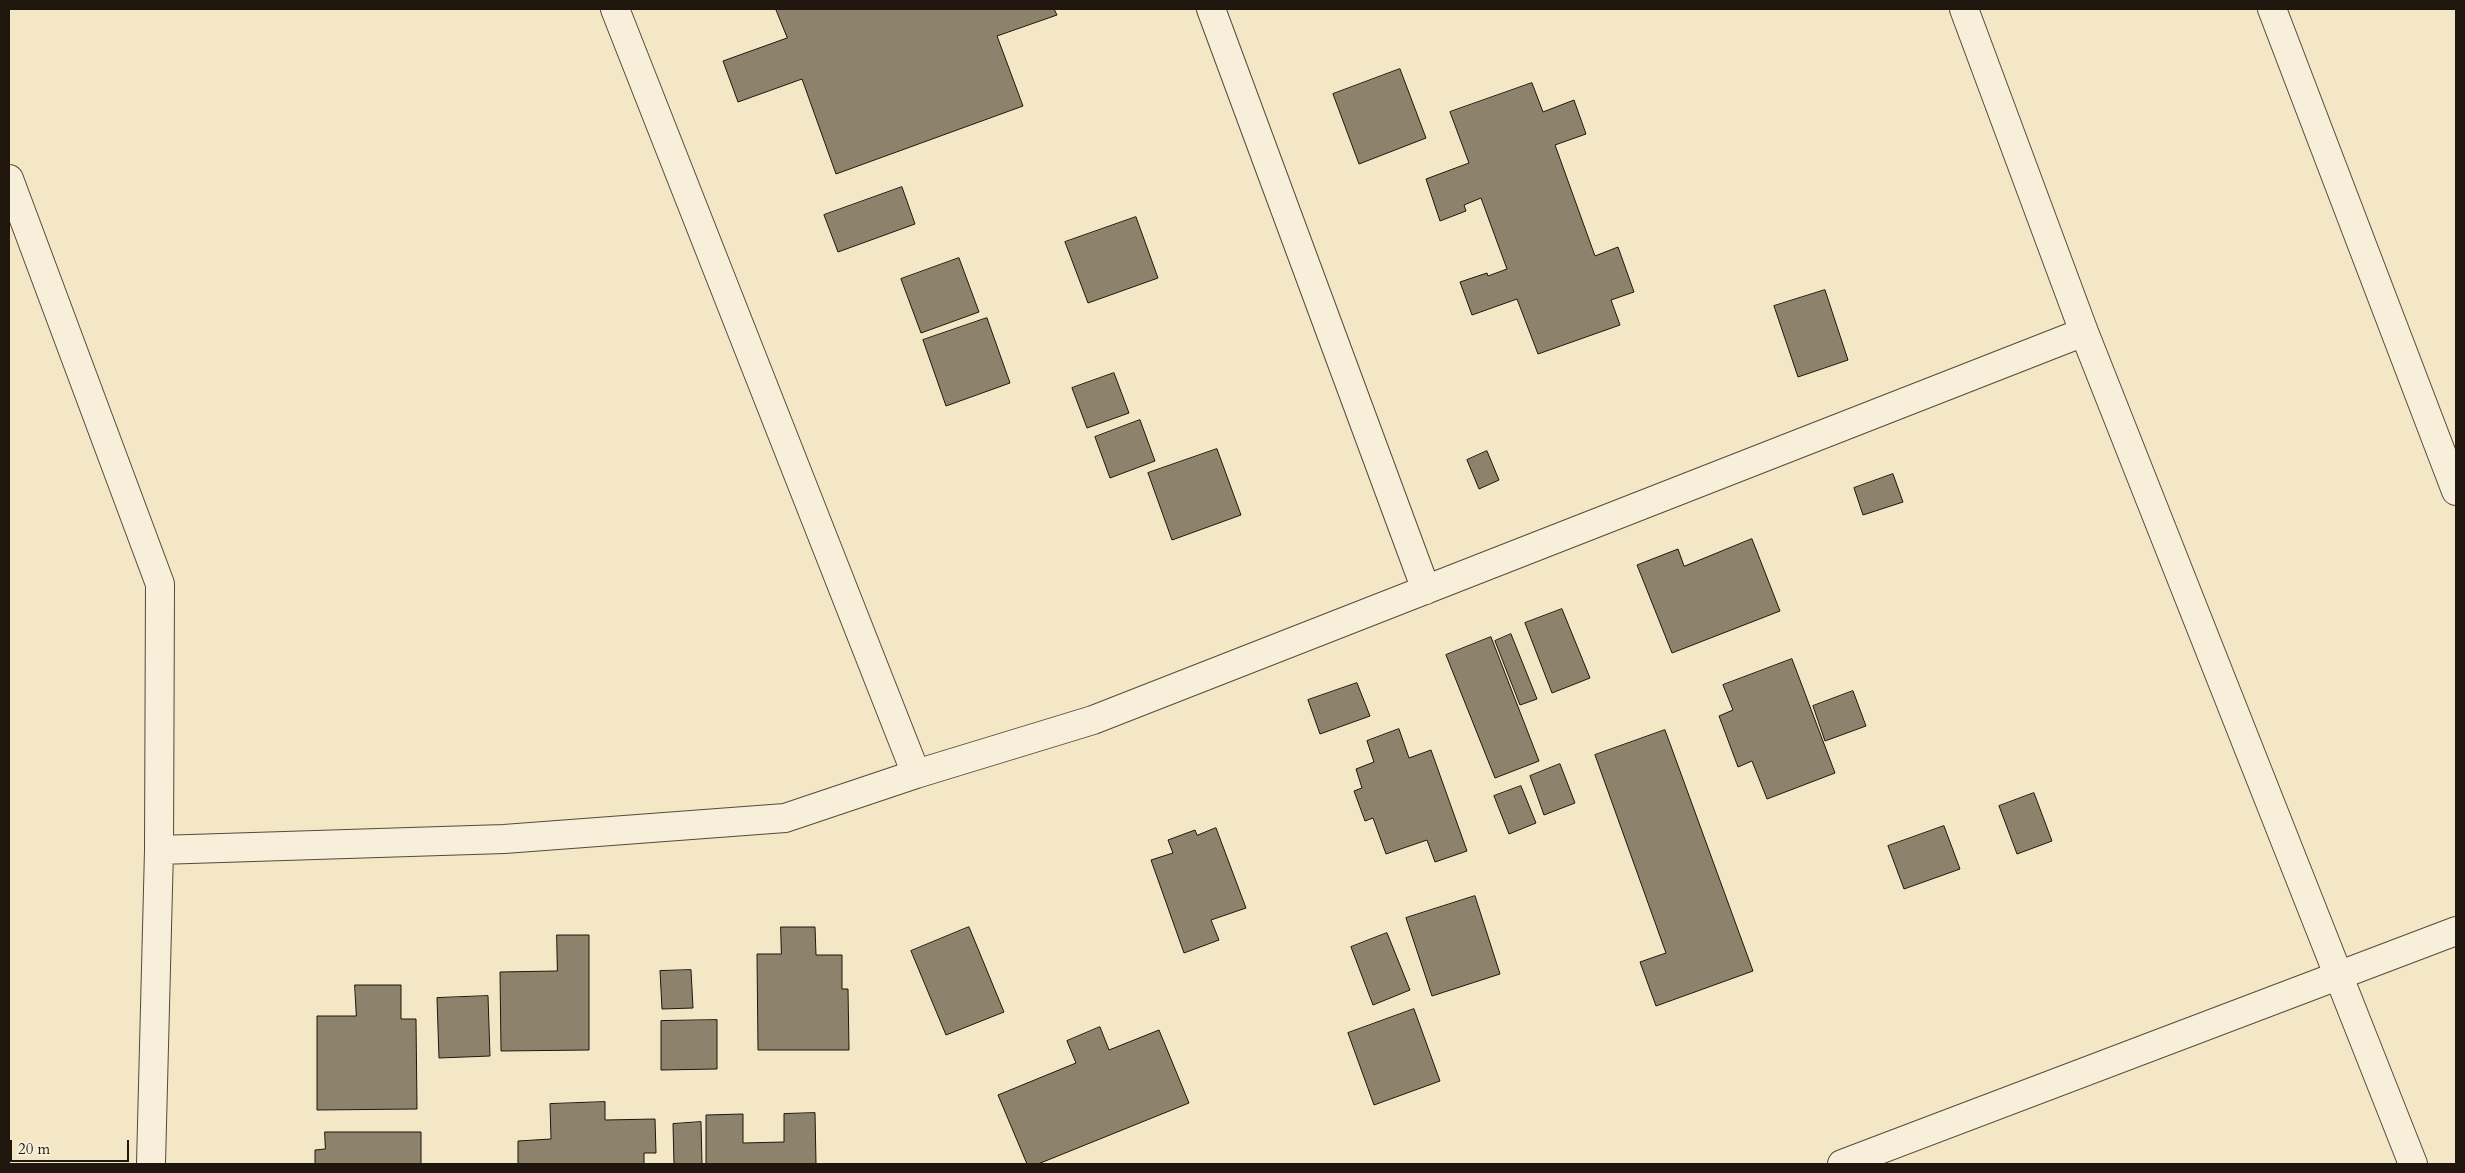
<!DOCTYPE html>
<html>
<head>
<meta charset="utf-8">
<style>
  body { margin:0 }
  #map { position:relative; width:2465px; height:1173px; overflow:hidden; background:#f3e7c5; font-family:Cardo,serif }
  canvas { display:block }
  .frame { position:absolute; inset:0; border:10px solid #1f160d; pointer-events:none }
  .scale { position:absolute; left:10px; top:1140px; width:119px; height:22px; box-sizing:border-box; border:2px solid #1f160d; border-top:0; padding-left:6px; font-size:15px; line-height:18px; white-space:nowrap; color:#1f160d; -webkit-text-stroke:4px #f7efd9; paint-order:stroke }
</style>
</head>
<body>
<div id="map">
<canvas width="2465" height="1173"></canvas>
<div class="frame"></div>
<div class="scale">20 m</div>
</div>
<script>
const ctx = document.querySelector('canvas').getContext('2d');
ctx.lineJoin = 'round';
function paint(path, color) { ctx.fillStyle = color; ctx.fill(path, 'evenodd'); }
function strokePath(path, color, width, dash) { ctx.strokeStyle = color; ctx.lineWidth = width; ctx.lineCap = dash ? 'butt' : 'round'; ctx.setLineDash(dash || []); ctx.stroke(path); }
const building = new Path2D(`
  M 776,9 L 1054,9 L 1057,15 L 997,36 L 1023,106 L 836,174 L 802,79 L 738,102 L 723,61 L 787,38 Z
  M 1400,69 L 1426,138 L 1359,164 L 1333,94 Z
  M 1532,83 L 1543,112 L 1574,100 L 1586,134 L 1555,145 L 1595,256 L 1618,247 L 1634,292 L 1611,300 L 1620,325 L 1538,354 L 1517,299 L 1472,315 L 1460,282 L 1487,273 L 1488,276 L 1507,269 L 1481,198 L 1464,205 L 1466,211 L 1440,221 L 1426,179 L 1469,163 L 1450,112 Z
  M 902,187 L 915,224 L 838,252 L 824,215 Z
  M 1136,217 L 1158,278 L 1088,303 L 1065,242 Z
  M 959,258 L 979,312 L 921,333 L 901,279 Z
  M 1825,290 L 1848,360 L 1798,377 L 1774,306 Z
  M 987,318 L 1010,383 L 946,406 L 923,340 Z
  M 1114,373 L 1129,413 L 1087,428 L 1072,388 Z
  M 1140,420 L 1155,461 L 1110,478 L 1095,437 Z
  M 1217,449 L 1241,515 L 1172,540 L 1148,473 Z
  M 1487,451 L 1499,480 L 1479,489 L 1467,460 Z
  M 1893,474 L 1903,502 L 1863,515 L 1854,488 Z
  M 1752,539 L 1780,611 L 1672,653 L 1637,565 L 1678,549 L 1684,566 Z
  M 1562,609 L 1590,678 L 1552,693 L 1525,623 Z
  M 1511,634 L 1537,699 L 1520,705 L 1495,641 Z
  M 1491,637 L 1539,761 L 1495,778 L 1446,655 Z
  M 1792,659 L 1835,773 L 1767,799 L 1752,761 L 1738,767 L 1719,716 L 1733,710 L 1723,685 Z
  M 1357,683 L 1370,716 L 1320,734 L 1308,700 Z
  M 1853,691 L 1866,726 L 1825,741 L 1813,706 Z
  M 1399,729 L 1409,758 L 1431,750 L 1467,851 L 1435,862 L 1427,840 L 1386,854 L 1373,818 L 1365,821 L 1354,791 L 1362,788 L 1356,769 L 1374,762 L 1367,741 Z
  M 1665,730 L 1753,971 L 1656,1006 L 1640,962 L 1666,953 L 1595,755 Z
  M 1560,764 L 1575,803 L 1544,815 L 1530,776 Z
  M 1521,786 L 1536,823 L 1509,834 L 1494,796 Z
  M 2034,793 L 2052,841 L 2017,854 L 1999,806 Z
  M 1944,826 L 1960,869 L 1904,889 L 1888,846 Z
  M 1216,828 L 1246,908 L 1211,920 L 1219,940 L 1184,953 L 1151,860 L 1173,853 L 1168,840 L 1195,830 L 1197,835 Z
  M 1475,896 L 1500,974 L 1432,996 L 1406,918 Z
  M 781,927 L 815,927 L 816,955 L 842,955 L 842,989 L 848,989 L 849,1050 L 758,1050 L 757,954 L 781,954 Z
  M 969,927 L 1004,1012 L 946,1035 L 911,951 Z
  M 1387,933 L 1410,990 L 1373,1005 L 1351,947 Z
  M 557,935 L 589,935 L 589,1050 L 501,1051 L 500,972 L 557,971 Z
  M 691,970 L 693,1008 L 662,1009 L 660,971 Z
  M 355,985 L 401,985 L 401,1019 L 416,1019 L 417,1109 L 317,1110 L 317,1016 L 356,1016 Z
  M 488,996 L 490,1056 L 439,1058 L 437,998 Z
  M 1414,1009 L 1440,1081 L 1374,1105 L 1348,1033 Z
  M 717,1020 L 717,1069 L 661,1070 L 661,1021 Z
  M 1100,1027 L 1109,1050 L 1159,1030 L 1189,1103 L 1038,1164 L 1027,1164 L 998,1095 L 1076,1063 L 1067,1041 Z
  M 605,1102 L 605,1120 L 655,1119 L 656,1153 L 644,1153 L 644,1164 L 518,1164 L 518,1141 L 551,1139 L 550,1104 Z
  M 815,1113 L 816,1164 L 706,1164 L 706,1115 L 743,1114 L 743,1143 L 784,1142 L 784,1114 Z
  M 701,1122 L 702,1164 L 674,1164 L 673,1124 Z
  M 325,1132 L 421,1132 L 421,1164 L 315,1164 L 315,1150 L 325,1149 Z`);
paint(building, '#8d836d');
strokePath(building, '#1f160d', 1);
const minor = new Path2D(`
  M 615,9 L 916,774
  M 1211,9 L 1426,590
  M 1964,9 L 2084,332 L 2413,1164
  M 2272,9 L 2456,491
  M 9,179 L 160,584 L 159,850 L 151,1164
  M 159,850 L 504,839 L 785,818 L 916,774 L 1093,720 L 2084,332
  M 1842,1164 L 2456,931`);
strokePath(minor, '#544a3b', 30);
strokePath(minor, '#f7efd9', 28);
</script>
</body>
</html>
